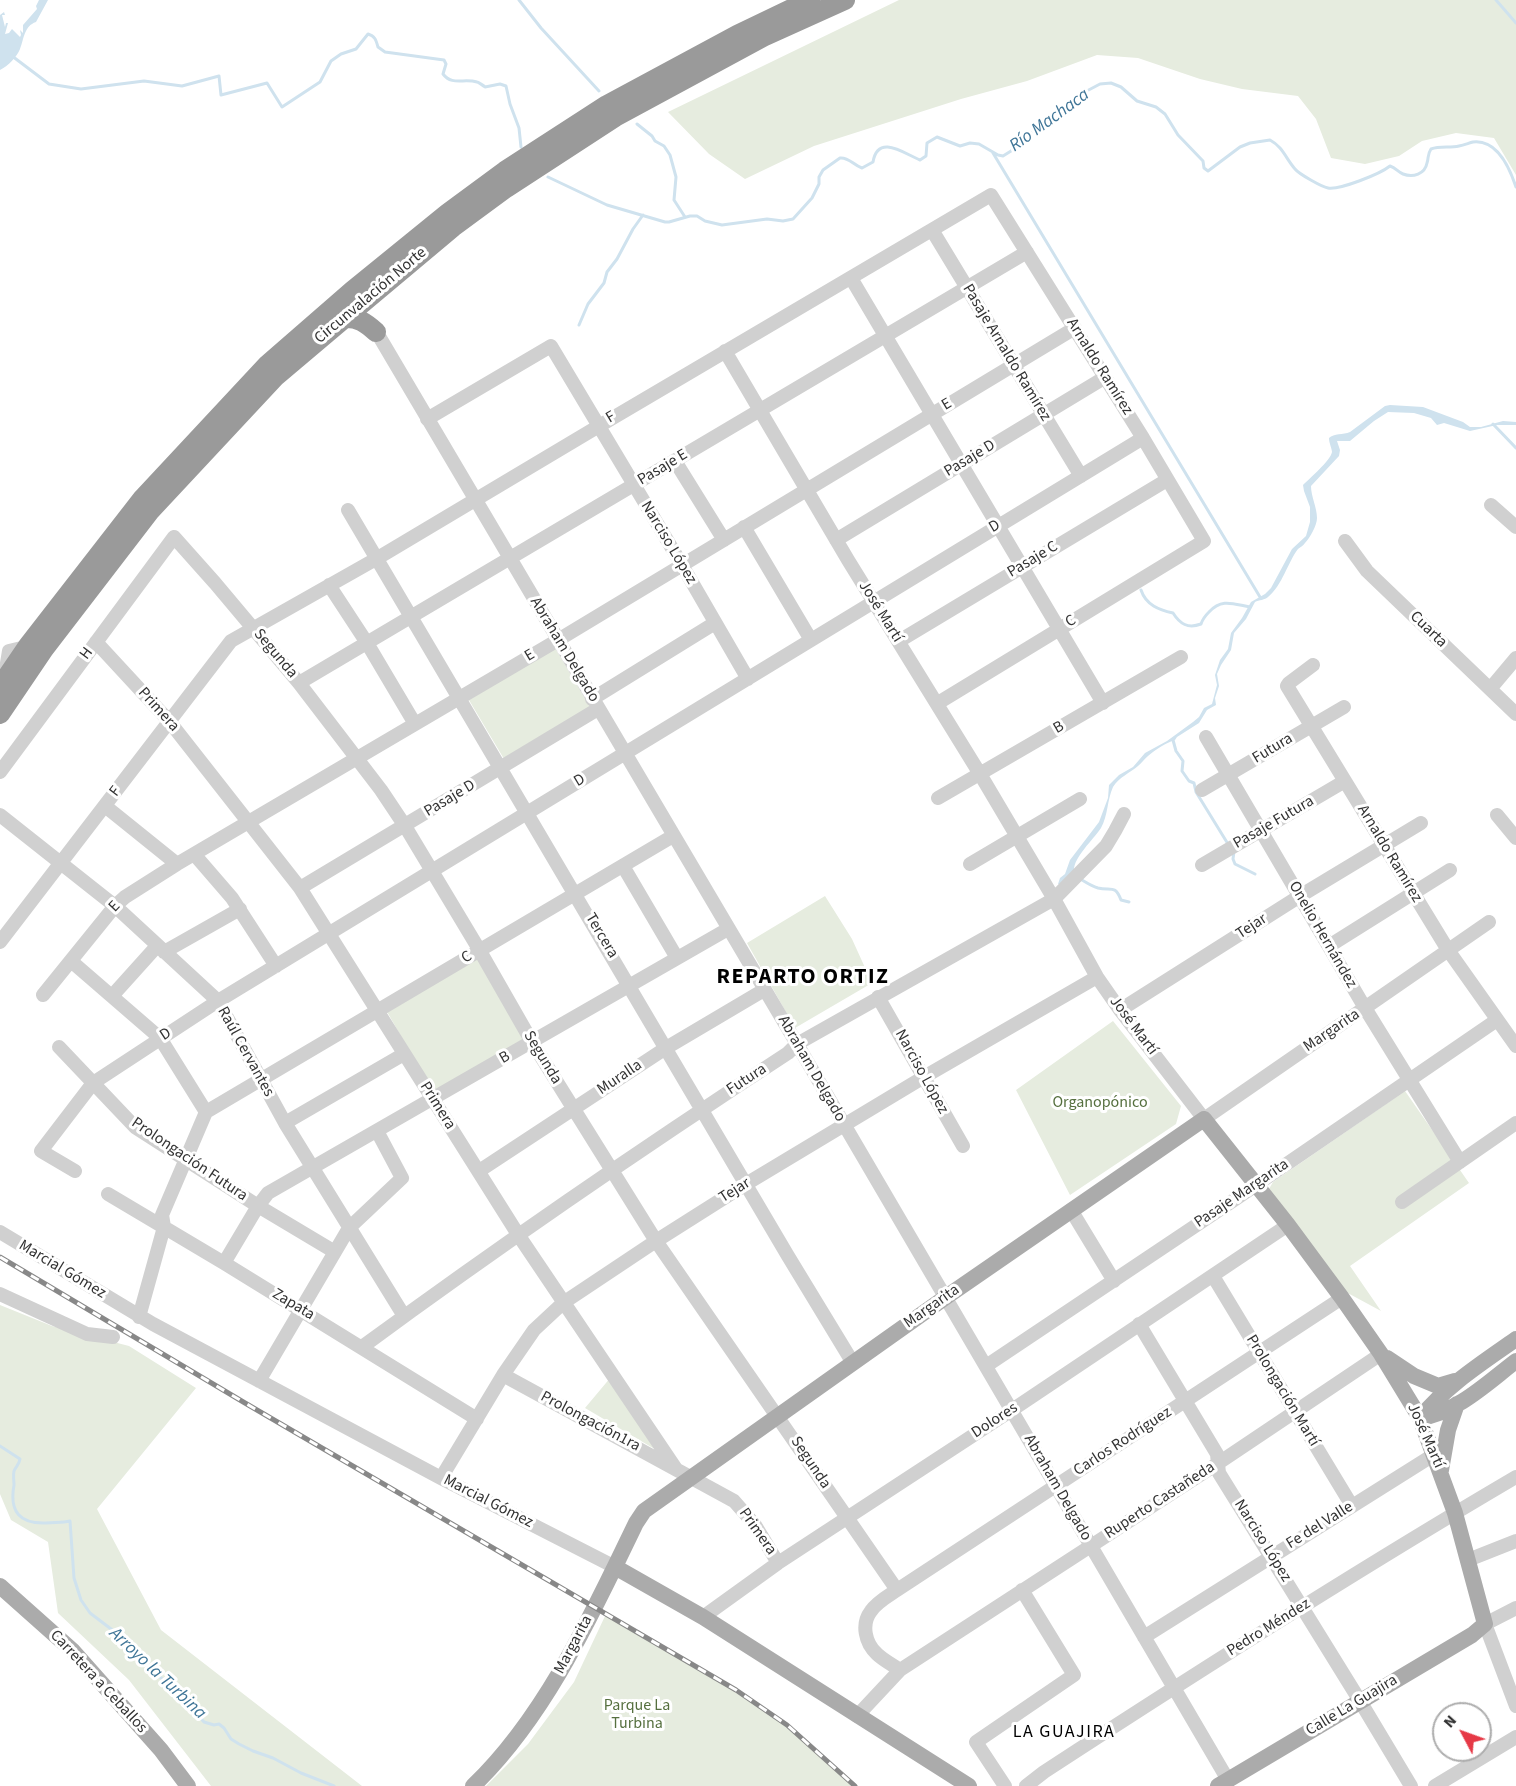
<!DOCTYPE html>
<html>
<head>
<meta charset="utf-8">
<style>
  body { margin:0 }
  #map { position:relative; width:1516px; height:1786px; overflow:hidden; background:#fff; font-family:"Source Sans 3",sans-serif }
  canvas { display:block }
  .north { position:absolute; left:1432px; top:1702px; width:60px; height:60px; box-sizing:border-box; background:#fff; border:2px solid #adadad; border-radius:50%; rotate:311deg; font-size:16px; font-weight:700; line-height:24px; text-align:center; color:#333 }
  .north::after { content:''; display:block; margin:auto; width:21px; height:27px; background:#e63946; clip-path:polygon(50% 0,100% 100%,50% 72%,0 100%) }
</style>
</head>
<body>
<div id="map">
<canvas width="1516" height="1786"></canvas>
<div class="north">N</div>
</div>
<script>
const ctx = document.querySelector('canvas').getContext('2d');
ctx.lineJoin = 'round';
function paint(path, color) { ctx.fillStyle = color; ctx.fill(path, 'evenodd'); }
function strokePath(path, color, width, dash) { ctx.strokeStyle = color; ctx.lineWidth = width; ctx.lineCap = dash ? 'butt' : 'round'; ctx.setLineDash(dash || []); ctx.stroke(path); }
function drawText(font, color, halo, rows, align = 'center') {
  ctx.font = font + ' "Source Sans 3",sans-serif'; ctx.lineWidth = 6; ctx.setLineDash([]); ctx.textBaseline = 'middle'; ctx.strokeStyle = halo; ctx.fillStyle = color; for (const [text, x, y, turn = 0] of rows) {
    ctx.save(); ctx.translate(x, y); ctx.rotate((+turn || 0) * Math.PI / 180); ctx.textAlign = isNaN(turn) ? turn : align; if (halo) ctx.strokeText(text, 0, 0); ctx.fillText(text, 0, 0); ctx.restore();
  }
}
paint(new Path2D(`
  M 899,0 L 1516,0 L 1516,175 L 1494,138 L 1456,133 L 1422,141 L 1399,156 L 1365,164 L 1331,158 L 1316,119 L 1298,96 L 1242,89 L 1200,79 L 1138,58 L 1097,55 L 1027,81 L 961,99 L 814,146 L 745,179 L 709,154 L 668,112 Z
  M 555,648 L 590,707 L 504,759 L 469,700 Z
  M 825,896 L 852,939 L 872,983 L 795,1028 L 747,943 Z
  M 478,957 L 525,1039 L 433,1092 L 386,1010 Z
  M 1113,1021 L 1181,1106 L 1176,1124 L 1070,1195 L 1016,1090 Z
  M 1405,1091 L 1469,1183 L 1350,1266 L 1381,1311 L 1344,1291 L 1269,1189 L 1273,1182 Z
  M 0,1305 L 52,1326 L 129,1346 L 196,1388 L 97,1509 L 161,1630 L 362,1786 L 211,1786 L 129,1680 L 58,1613 L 48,1542 L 11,1520 L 0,1494 Z
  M 611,1377 L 658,1451 L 585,1408 Z
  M 606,1614 L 749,1699 L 788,1728 L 853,1786 L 486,1786 L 528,1744 L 574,1682 Z`), '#e6ecdf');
paint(new Path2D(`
  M 39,0 L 48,0 L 36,22 C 24,26 24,39 20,49 C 17,57 8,66 0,70 L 0,15 L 4,12 L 5,15 L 2,15 L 5,27 L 6,23 L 8,23 L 5,34 L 9,33 L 12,29 L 20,37 L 21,35 L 20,30 L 23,33 L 23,25 L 37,9 L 36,6 Z
  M 1390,405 L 1423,407 L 1463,422 L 1470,427 L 1481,427 L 1503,421 L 1516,422 L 1516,425 L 1497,425 L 1470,431 L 1444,423 L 1437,425 L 1431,418 L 1414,413 L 1388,412 L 1374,421 L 1350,441 L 1337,441 L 1340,450 L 1339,456 L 1311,486 C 1311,497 1317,507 1317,518 C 1317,525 1310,538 1305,543 C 1303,546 1300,547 1298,549 C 1288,562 1282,586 1268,597 C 1265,600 1259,600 1255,602 L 1246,619 L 1234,633 L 1231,650 L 1221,665 L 1217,674 L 1219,686 L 1215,698 L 1216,705 L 1207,710 L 1199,723 L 1177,737 L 1175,740 C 1166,743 1156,749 1148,756 C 1144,759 1142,763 1138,766 C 1130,773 1119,777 1113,787 C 1107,800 1108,816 1101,828 C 1093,840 1074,857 1074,870 L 1060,885 L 1058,884 L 1060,878 L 1065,874 L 1070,860 L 1099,822 L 1108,798 L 1109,785 L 1119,775 L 1133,767 L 1145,753 L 1167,741 L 1193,722 L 1199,717 L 1204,708 L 1212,704 L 1217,685 L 1215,675 L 1220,660 L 1228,649 L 1231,633 L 1242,618 L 1251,602 L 1265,594 L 1271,588 L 1292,549 L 1306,536 L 1310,522 L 1310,507 L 1304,491 L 1303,485 C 1309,479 1331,460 1332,452 C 1332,449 1329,443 1329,438 C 1334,433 1343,435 1350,432 L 1385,406 Z`), '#cfe2ee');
strokePath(new Path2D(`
  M 519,0 L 541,28 L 599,91
  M 1496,0 L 1516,23
  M 12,56 L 49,84 L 81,89 L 144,81 L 182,86 L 219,76 L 221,95 L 267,83 L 282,107 L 320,82 L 331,61 L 341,54 L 356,49 L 368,34 C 375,36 376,40 378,47 L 385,52 L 444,60 L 446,64 L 443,74 C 452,86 464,78 477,82 C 478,82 484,86 485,87 L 500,84 L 506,86 L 510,104 L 519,128 L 521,147
  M 637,124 L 652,136 L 655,141 L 664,146 L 670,155 L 676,177 L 674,200 L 685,217
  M 993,153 L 1260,597
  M 548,177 L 607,205 L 665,222 L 669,222 L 690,216 L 697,216 L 705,221 L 722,225 L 767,219 L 783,221 L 793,219 L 812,198 L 819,184 L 819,177 L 823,170 L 840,158 C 849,157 853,165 862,168 L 873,162 C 878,133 905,154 920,160 L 926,156 L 927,143 L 937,137 L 960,146 L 970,143 L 979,144 L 998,155 L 1003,156 L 1011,151 L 1033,132 L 1060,117 L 1074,99 L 1083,93 L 1100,84 L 1111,83 L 1121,87 L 1137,101 L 1156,107 L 1165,114 L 1178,135 L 1203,161 L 1204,168 L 1208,171 L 1240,147 L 1250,143 L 1270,140 C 1283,147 1286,159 1295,169 C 1299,174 1322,187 1328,188 C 1340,190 1380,174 1390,166 C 1396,168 1398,172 1403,174 C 1413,178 1425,174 1427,163 C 1429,157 1427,155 1431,149 C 1440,146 1450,148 1459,146 C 1464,145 1469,143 1473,142 C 1498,139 1510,169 1516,187
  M 579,325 L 588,304 L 604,283 L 607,272 L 617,259 L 633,229 L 643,215
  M 1493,424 L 1516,448
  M 1141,590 C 1146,605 1159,610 1173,613 C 1180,624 1188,629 1201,624 C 1203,618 1205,616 1209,612 C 1222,598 1233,604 1250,607
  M 1173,740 L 1176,751 L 1183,761 L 1182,771 L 1189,781 L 1194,783 L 1196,792 L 1228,844
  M 1234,851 L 1233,859 L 1235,864 L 1255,874
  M 1080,879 C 1086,882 1091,886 1098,888 C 1111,891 1115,884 1121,900 L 1129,902
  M 0,1446 L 20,1459 C 19,1465 16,1466 14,1471 C 13,1476 14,1481 14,1485 C 9,1512 20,1524 46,1523 C 55,1522 62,1523 70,1521 L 74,1578 L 81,1600 L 90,1613 L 115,1632 L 146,1660 L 145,1663 L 155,1673 L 178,1692 L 204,1722 L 214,1725 L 219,1724 L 224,1728 L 231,1739 L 239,1744 L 253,1751 L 273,1758 L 301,1773 L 334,1786`), '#cfe2ee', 3);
strokePath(new Path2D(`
  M 932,230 L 1081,476
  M 851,278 L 1103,703
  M 373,326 L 797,1044 L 1228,1780
  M 725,351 L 848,560 L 980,774 L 1054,899 L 1097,977 L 1120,1010 L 1204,1119 L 1489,922
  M 427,419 L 551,346 L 682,565 L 748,679
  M 675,461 L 724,540
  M 1491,505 L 1516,527
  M 348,510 L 788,1256 L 853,1363
  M 744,527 L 811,640
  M 836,540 L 1104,378
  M 1345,541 L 1367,571 L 1516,714
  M 329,585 L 367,643 L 415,724
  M 899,641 L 1167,480
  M 96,642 L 169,721 L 300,888 L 519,1236 L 676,1469
  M 1313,665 L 1289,683 L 1287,686 L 1448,950 L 1516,1046
  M 5,675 L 9,651 L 30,646
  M 299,683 L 1027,252
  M 1490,689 L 1516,658
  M 592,699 L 715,623
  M 1206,737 L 1365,1008 L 1460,1162
  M 0,772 L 174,537 L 215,583 L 299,683 L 381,790 L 405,826 L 480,951 L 532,1042 L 656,1241 L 897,1590
  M 1202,790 L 1344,707
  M 938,798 L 1181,657
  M 105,806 L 177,864
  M 0,815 L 115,906 L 218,1001 L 285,1123 L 404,1316
  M 1497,815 L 1516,838
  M 194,854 L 232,898 L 276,966
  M 970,864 L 1080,799
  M 1202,865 L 1345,781
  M 623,866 L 677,958
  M 300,888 L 598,709
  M 0,942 L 231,641 L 376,559 L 599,426 L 991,195 L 1143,438 L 1204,541 L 938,703
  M 1329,946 L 1450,870
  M 164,952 L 240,909
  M 71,961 L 160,1038 L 206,1112
  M 43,995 L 115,906 L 125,897 L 177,864 L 558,640 L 1075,328
  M 112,996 L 157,946
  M 878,997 L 963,1146
  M 1120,1010 L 1300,896 L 1421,823
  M 59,1047 L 135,1127 L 258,1206 L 335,1252
  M 285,1123 L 404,1054
  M 75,1171 L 41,1151 L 93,1083 L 218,1001 L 1143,438
  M 479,1171 L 666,1048 L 764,990
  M 108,1194 L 224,1263 L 477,1419
  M 1402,1202 L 1516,1123
  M 1071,1210 L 1114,1281
  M 0,1232 L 153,1324 L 441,1478 L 615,1567
  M 224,1263 L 258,1206 L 268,1193 L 728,929
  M 1213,1276 L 1352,1506
  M 0,1294 L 87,1334 L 113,1337
  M 139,1317 L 164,1227 L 162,1215 L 206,1112 L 673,836
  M 1139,1324 L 1217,1454 L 1219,1473 L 1360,1701 L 1411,1786
  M 362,1347 C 501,1245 644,1147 788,1053 L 797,1044 L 1054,899 L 1106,846 L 1115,831 L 1124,814
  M 986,1366 L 1237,1198 L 1497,1020
  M 503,1375 L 734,1501 L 755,1525 L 778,1563
  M 259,1381 L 349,1228 L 402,1178 L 377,1131
  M 441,1478 L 503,1375 L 534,1330 L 563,1303 L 656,1241 L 746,1184 L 924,1077 L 1097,977
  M 1468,1560 L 1516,1541
  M 1516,1608 L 1485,1624 L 1516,1706
  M 703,1617 L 778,1563 L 1012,1410 L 1288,1225
  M 1144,1637 L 1435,1454
  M 900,1670 C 893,1665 883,1660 877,1654 C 865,1643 861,1624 871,1611 C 877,1602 888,1596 897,1590 L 1342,1298
  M 857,1716 L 900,1670 L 1217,1464 L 1381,1354
  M 1005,1786 L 976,1742 L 1074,1675 L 1022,1590
  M 1026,1786 L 1044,1772 C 1199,1671 1356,1571 1516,1477
  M 1435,1786 L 1516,1737`), '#d0d0d0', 14);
strokePath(new Path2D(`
  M 1387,1358 L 1414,1376 L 1438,1386 L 1455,1381
  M 1420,1418 C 1447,1385 1482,1363 1516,1339
  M 1420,1418 C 1458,1412 1487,1383 1516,1361
  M 1441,1470 L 1448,1430 L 1457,1404
  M 615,1567 L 703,1617 L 969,1786
  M 0,1586 L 73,1651 L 161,1750 L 188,1786
  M 473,1786 C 546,1716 592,1614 636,1523 L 644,1511 L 946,1297 L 1204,1119 L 1288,1225 L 1342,1298 L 1381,1354 L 1420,1418 L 1455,1513 L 1485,1624 L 1472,1635 L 1218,1786`), '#ababab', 16);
strokePath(new Path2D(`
  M 344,318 C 358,317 366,323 376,332
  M 0,687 L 28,646 L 143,498 L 267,365 L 352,291 L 448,213 L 505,171 L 607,105 L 737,35 L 810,0
  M 0,714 L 44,649 L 150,511 L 276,376 L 360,305 L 453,227 L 506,188 L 615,117 L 763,37 L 845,0`), '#9a9a9a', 20);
const rail = new Path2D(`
  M 0,1257 L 245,1403 L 736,1690 L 787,1725 L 855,1786`);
strokePath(rail, '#888', 5);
strokePath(rail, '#fff', 3, [9]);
drawText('16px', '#333', '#fff', [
  ["Circunvalación Norte",371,296,-40],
  ["Pasaje Arnaldo Ramírez",1006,353,59],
  ["Arnaldo Ramírez",1099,367,58],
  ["E",947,405,-31],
  ["F",611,418,-31],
  ["Pasaje D",970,459,-31],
  ["Pasaje E",663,468,-31],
  ["D",995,527,-31],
  ["Narciso López",668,543,59],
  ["Pasaje C",1033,560,-31],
  ["José Martí",880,612,58],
  ["C",1071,622,-31],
  ["Cuarta",1428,630,44],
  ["Abraham Delgado",564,650,59],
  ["H",87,654,-53],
  ["Segunda",275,654,50],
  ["E",530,656,-31],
  ["Primera",158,710,48],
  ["B",1059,728,-30],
  ["Futura",1273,749,-31],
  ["D",580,781,-31],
  ["F",116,792,-52],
  ["Pasaje D",450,799,-31],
  ["Pasaje Futura",1274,823,-30],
  ["Arnaldo Ramírez",1389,854,59],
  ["E",115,907,-47],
  ["Tejar",1252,927,-33],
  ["Onelio Hernández",1322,935,60],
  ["Tercera",601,936,59],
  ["C",467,958,-31],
  ["José Martí",1133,1026,53],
  ["Margarita",1332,1031,-34],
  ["D",166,1035,-33],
  ["Raúl Cervantes",245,1052,61],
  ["B",505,1058,-30],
  ["Segunda",542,1058,59],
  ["Abraham Delgado",811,1069,60],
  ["Narciso López",921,1072,61],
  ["Muralla",620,1078,-34],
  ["Futura",747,1080,-33],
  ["Primera",437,1106,58],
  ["Prolongación Futura",189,1160,34],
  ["Tejar",735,1191,-32],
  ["Pasaje Margarita",1242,1194,-34],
  ["Marcial Gómez",62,1270,31],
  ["Zapata",293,1305,31],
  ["Margarita",932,1307,-35],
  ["Prolongación Martí",1282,1391,59],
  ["Dolores",995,1421,-33],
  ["Prolongación1ra",590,1422,28],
  ["José Martí",1425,1436,66],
  ["Carlos Rodríguez",1123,1442,-33],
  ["Segunda",810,1463,56],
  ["Abraham Delgado",1057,1488,60],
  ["Ruperto Castañeda",1160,1501,-33],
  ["Marcial Gómez",488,1502,27],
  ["Fe del Valle",1320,1526,-32],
  ["Primera",757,1532,55],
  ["Narciso López",1262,1541,58],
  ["Pedro Méndez",1269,1628,-32],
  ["Margarita",574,1645,-62],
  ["Carretera a Ceballos",98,1682,47],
  ["Calle La Guajira",1352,1706,-31]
]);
drawText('16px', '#56703f', '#fff', [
  ["Organopónico",1100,1103],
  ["Parque La",637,1706],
  ["Turbina",637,1724]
]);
drawText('italic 18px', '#3f7597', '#fff', [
  ["Río Machaca",1050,121,-36],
  ["Arroyo la Turbina",157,1674,43]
]);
ctx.letterSpacing = '1.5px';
drawText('18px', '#000', '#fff', [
  ["LA GUAJIRA",1064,1733]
]);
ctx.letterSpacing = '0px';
ctx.letterSpacing = '1.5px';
drawText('bold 22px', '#000', '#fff', [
  ["REPARTO ORTIZ",803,978]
]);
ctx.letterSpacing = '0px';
</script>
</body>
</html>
